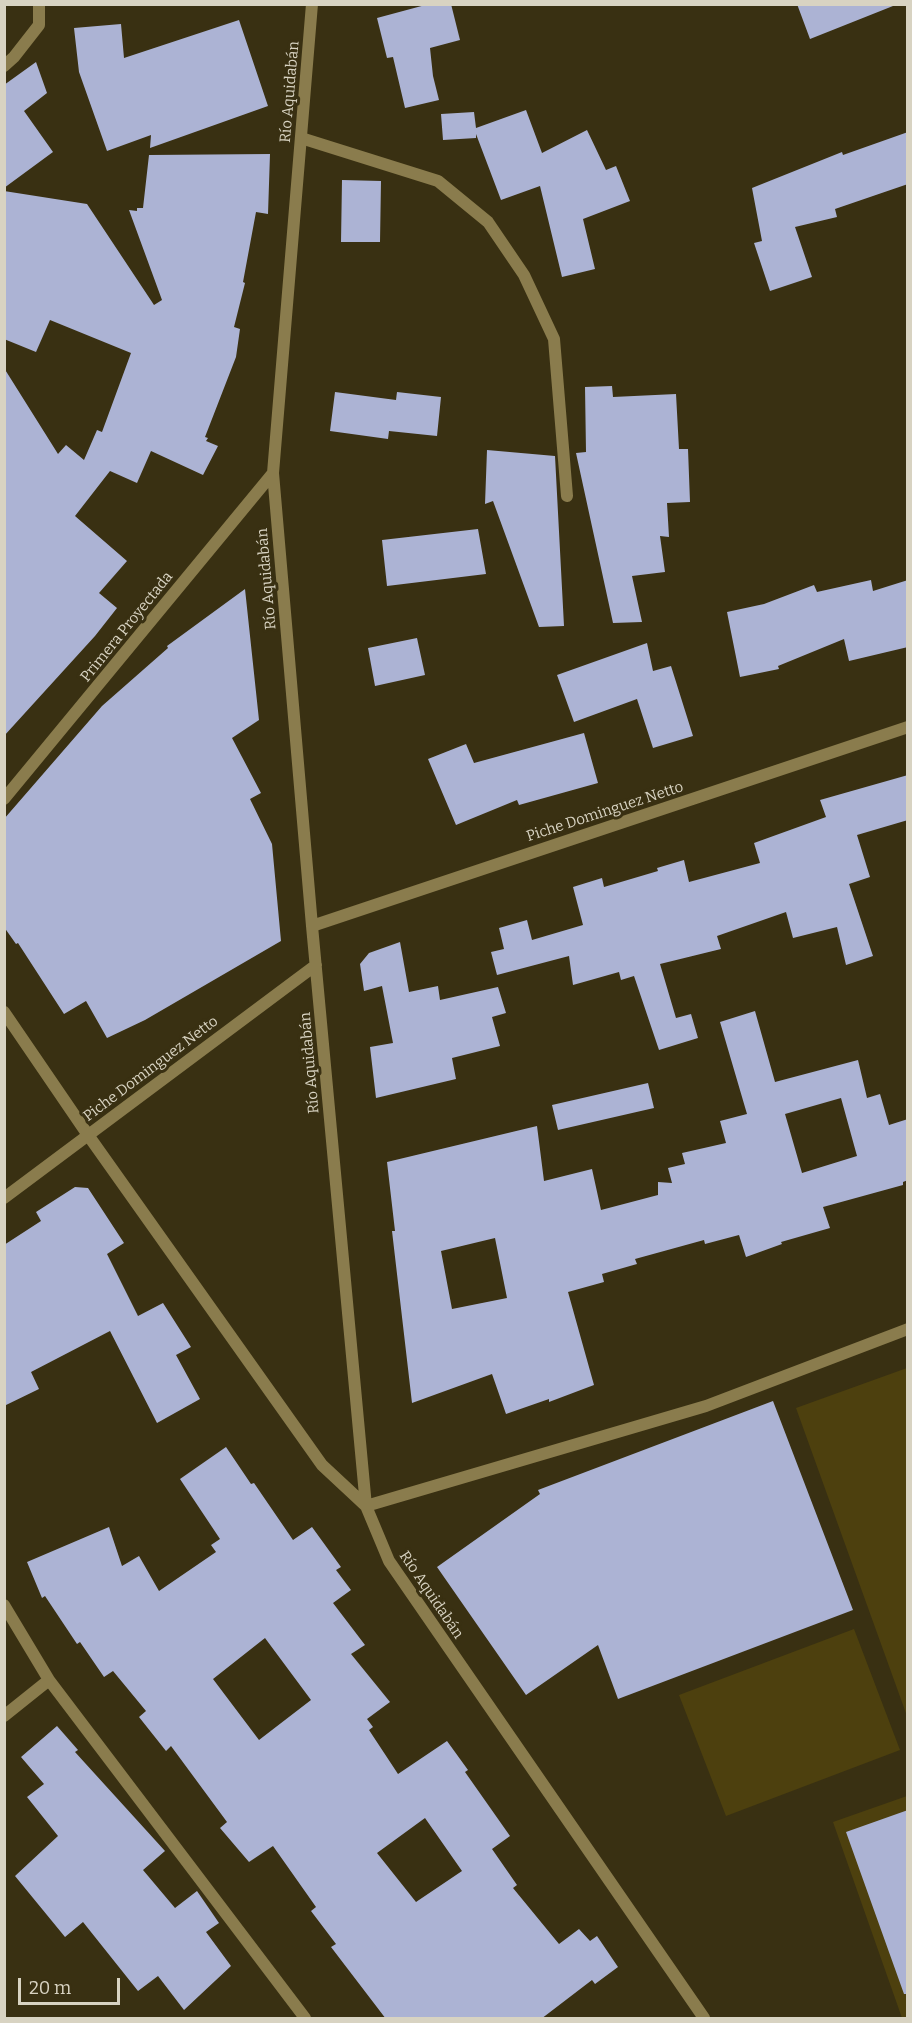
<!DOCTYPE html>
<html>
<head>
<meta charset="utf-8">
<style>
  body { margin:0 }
  #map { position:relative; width:912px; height:2023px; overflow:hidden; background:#393012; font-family:Bitter,serif }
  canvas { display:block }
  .frame { position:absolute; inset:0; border:6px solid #d8d3c2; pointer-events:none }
  .scale { position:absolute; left:18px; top:1978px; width:102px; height:27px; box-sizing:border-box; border:3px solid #d8d3c2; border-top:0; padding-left:8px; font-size:18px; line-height:21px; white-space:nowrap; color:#d8d3c2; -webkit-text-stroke:4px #393012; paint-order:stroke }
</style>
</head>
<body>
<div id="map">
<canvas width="912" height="2023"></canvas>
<div class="frame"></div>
<div class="scale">20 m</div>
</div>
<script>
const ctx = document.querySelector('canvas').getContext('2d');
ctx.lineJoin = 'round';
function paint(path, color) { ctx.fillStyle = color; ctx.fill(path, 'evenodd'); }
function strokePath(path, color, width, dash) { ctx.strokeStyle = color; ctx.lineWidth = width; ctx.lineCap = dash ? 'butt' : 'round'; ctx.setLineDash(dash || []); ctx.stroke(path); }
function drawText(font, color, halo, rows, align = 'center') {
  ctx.font = font + ' Bitter,serif'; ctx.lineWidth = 6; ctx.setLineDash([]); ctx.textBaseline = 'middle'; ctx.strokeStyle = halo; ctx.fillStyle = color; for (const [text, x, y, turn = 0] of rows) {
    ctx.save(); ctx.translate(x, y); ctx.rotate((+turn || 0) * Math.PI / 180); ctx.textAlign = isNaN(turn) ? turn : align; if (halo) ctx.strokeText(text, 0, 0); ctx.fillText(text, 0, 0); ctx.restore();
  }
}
paint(new Path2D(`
  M 907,1368 L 908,1368 L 907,1716 L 796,1408 Z
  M 854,1629 L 900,1750 L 726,1816 L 679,1695 Z
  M 907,1796 L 907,2018 L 902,2018 L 833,1822 Z`), '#4d400e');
paint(new Path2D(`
  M 429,4 L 451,4 L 460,40 L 430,48 L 433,76 L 439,100 L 405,108 L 393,57 L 387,58 L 377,18 Z
  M 797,4 L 892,4 L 893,6 L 810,39 Z
  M 239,20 L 268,106 L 150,148 L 151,135 L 107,151 L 79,72 L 74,28 L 121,24 L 124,58 Z
  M 36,62 L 47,93 L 24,111 L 53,152 L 4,188 L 4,85 Z
  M 526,110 L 542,153 L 587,130 L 606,170 L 616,166 L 630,201 L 583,219 L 595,269 L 562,277 L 540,186 L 501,200 L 476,134 L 476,138 L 443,140 L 441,114 L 474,112 L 476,128 Z
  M 908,132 L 908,184 L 835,209 L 837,217 L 795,227 L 812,277 L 770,291 L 754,243 L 762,241 L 752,188 L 842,152 L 843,155 Z
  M 270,154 L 268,214 L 256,212 L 243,282 L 245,283 L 234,327 L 240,329 L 236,357 L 205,437 L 208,438 L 206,441 L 218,446 L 203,475 L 151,451 L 137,483 L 110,471 L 75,516 L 127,561 L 99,593 L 117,608 L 95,636 L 4,736 L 4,368 L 58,454 L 66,445 L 84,460 L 97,430 L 102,432 L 131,353 L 50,320 L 36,352 L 4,339 L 4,191 L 87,204 L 154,305 L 162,300 L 129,210 L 137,211 L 137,208 L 143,208 L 149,155 Z
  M 342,180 L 381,181 L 380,242 L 341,242 Z
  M 612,386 L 613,397 L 676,394 L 679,449 L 688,449 L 690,502 L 667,503 L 669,537 L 660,536 L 665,572 L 632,576 L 642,622 L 613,623 L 576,453 L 586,452 L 585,387 Z
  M 335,392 L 396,400 L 397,392 L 441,397 L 437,436 L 389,431 L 388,439 L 330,431 Z
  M 487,450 L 555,456 L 564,626 L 539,627 L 493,501 L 485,504 Z
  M 478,529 L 486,574 L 387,586 L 382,540 Z
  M 871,580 L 873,591 L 908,580 L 908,647 L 849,661 L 844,639 L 778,666 L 779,669 L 740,677 L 727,612 L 764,604 L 814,585 L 817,592 Z
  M 245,589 L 259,720 L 232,738 L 261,793 L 250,799 L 272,844 L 281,941 L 145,1020 L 107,1038 L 86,1001 L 64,1014 L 18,943 L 16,944 L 4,927 L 4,819 L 102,706 L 168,648 L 167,646 Z
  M 417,638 L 425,675 L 375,686 L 368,648 Z
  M 647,643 L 653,671 L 671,666 L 693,736 L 653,748 L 637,699 L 574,722 L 557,675 Z
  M 584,733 L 598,783 L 519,805 L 517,800 L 456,825 L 428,759 L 466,744 L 474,763 Z
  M 908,775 L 908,820 L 857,835 L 870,877 L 849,884 L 873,956 L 846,965 L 837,927 L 793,938 L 786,912 L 717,936 L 721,949 L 660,964 L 676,1018 L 691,1014 L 698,1038 L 659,1050 L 634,976 L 621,980 L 619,972 L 573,985 L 569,956 L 497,975 L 491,952 L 504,949 L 499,928 L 527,920 L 532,940 L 583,925 L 573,887 L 602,878 L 604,887 L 658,871 L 657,868 L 684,860 L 689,882 L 760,863 L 754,843 L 826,817 L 820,800 Z
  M 400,942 L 409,992 L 438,986 L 440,1000 L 498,987 L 506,1013 L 492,1017 L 500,1046 L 452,1058 L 456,1079 L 376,1098 L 370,1047 L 393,1043 L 382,986 L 364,991 L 360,964 L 369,953 Z
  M 755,1011 L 775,1082 L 858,1060 L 867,1098 L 880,1094 L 889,1125 L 908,1119 L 908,1180 L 903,1182 L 903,1185 L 823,1207 L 830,1228 L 781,1242 L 782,1244 L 746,1257 L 739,1235 L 705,1244 L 704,1240 L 635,1259 L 637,1264 L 602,1274 L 604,1282 L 568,1292 L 594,1385 L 549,1402 L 549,1399 L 506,1414 L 492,1374 L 412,1403 L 392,1231 L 395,1231 L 387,1162 L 537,1126 L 544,1181 L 592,1169 L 601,1210 L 658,1195 L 658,1182 L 672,1183 L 668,1168 L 685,1164 L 682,1153 L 726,1143 L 720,1121 L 747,1114 L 720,1022 ZM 841,1098 L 857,1156 L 802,1173 L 785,1114 ZM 495,1238 L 507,1298 L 452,1309 L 441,1251 Z
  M 648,1083 L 654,1108 L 558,1130 L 552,1105 Z
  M 75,1187 L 88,1188 L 124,1243 L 107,1254 L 138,1316 L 163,1303 L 191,1347 L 176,1355 L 200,1399 L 157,1423 L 110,1331 L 31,1372 L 39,1389 L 4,1406 L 4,1245 L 41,1221 L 36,1212 Z
  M 773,1401 L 853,1610 L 618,1699 L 598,1645 L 526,1695 L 437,1567 L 540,1494 L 538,1490 Z
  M 226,1447 L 251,1484 L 254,1483 L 293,1540 L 312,1527 L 341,1567 L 336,1570 L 351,1590 L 333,1603 L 365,1645 L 351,1654 L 390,1702 L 367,1719 L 373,1727 L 369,1730 L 398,1774 L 447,1741 L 468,1770 L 465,1772 L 510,1836 L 492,1849 L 517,1885 L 513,1888 L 559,1944 L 579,1929 L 590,1941 L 597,1936 L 618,1967 L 595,1984 L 592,1980 L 541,2019 L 386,2019 L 331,1947 L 336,1944 L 311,1911 L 316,1907 L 273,1846 L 249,1862 L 220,1828 L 227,1822 L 171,1746 L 166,1751 L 139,1717 L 146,1711 L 113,1671 L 104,1677 L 80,1642 L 77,1644 L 45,1596 L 42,1598 L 27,1562 L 109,1527 L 122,1566 L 139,1556 L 159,1591 L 216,1552 L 211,1545 L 220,1539 L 180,1479 ZM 265,1638 L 311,1700 L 259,1740 L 213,1679 ZM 425,1818 L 462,1871 L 416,1902 L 377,1853 Z
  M 57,1726 L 78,1750 L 75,1752 L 165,1851 L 143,1870 L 175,1908 L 197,1891 L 219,1923 L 206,1932 L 231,1966 L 184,2010 L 158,1976 L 138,1991 L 83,1922 L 65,1937 L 15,1876 L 58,1836 L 27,1797 L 44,1784 L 21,1757 Z
  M 908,1810 L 908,1994 L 904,1994 L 846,1832 Z`), '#acb3d4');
strokePath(new Path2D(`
  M 4,66 L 14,57 L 39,25 L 39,4
  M 301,138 L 438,181 L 488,222 L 524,275 L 554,339 L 567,496`), '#8a7c4d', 12);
strokePath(new Path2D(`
  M 312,4 L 273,473 L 312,926 L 366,1506 L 389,1561 L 704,2018
  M 4,799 L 273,473
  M 312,926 L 908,727
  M 4,1012 L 88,1135 L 322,1465 L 366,1506 L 706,1406 L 908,1329
  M 4,1198 L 316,965
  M 4,1605 L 49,1680 L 305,2018
  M 4,1716 L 49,1680`), '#8a7c4d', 12);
drawText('15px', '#d8d3c2', '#393012', [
  ["Río Aquidabán",290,92,-85],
  ["Río Aquidabán",267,579,-95],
  ["Primera Proyectada",127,627,-51],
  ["Piche Dominguez Netto",605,812,-18],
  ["Río Aquidabán",310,1063,-95],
  ["Piche Dominguez Netto",151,1069,-37],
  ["Río Aquidabán",431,1595,56]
]);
</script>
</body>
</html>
